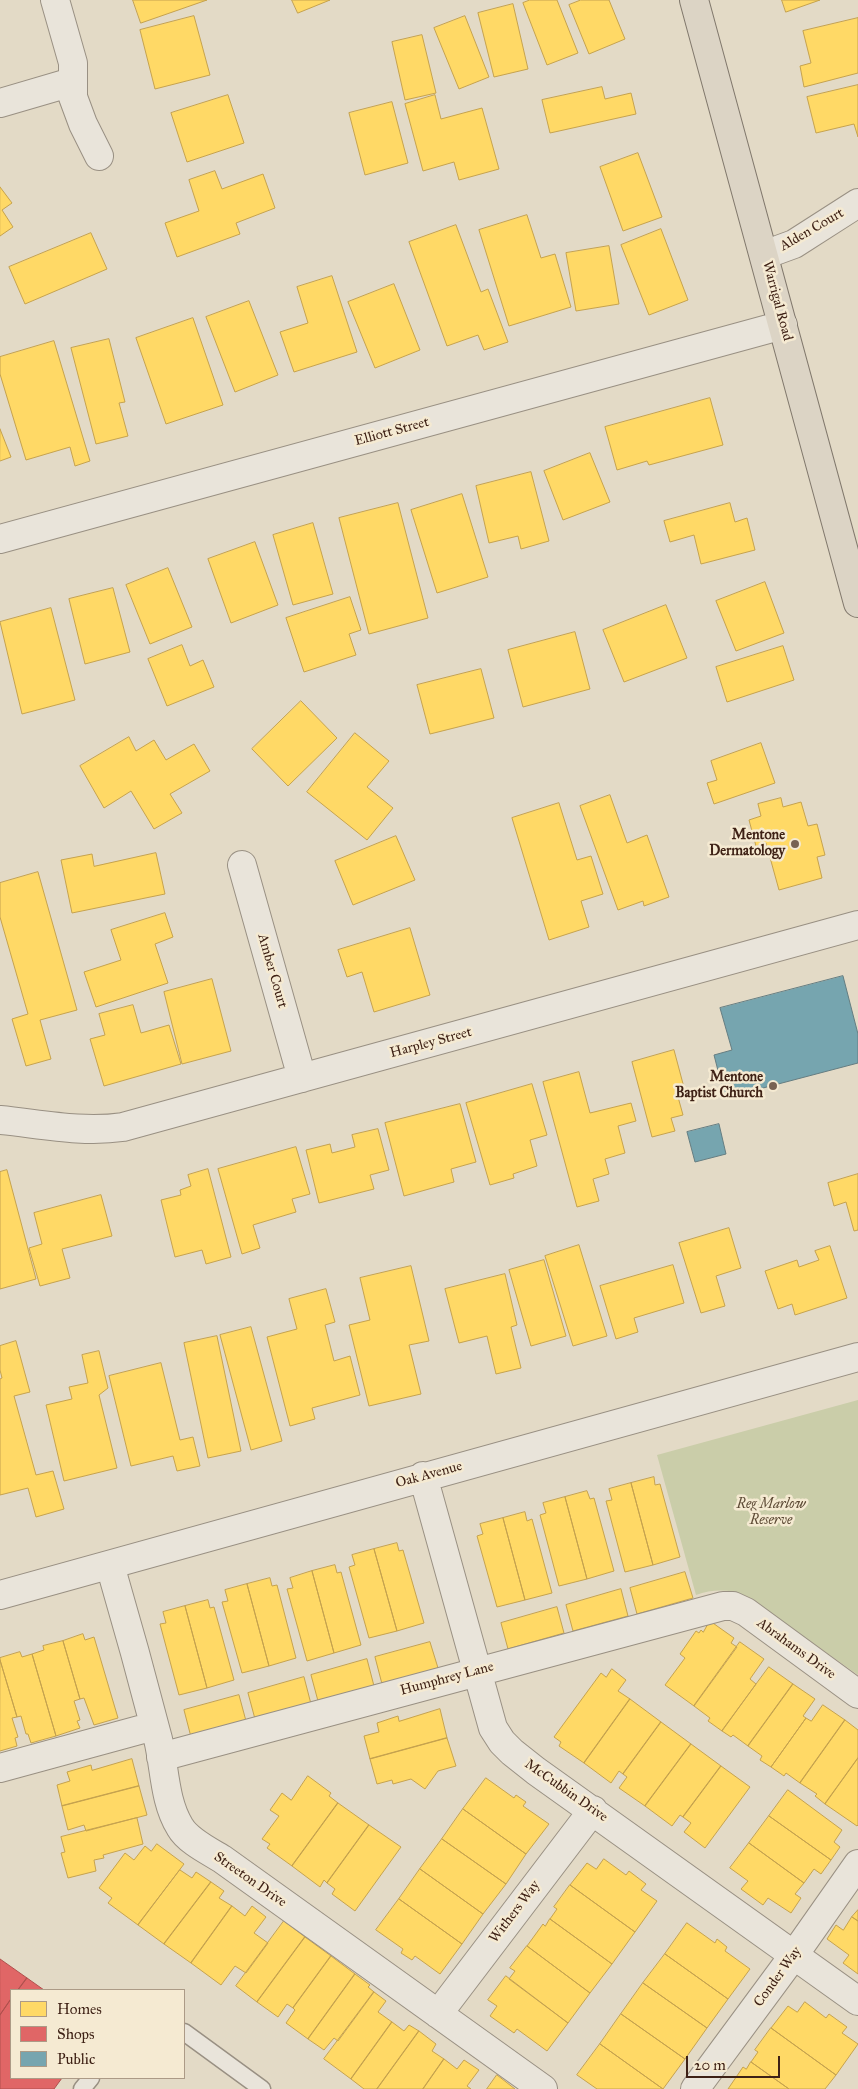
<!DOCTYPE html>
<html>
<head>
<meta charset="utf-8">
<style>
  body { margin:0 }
  #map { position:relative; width:858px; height:2089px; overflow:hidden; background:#e3dac6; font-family:"IM FELL Great Primer",serif }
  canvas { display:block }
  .legend { position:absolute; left:10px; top:1989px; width:175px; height:90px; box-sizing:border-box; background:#f5ead2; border:1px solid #ac9a86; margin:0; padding:6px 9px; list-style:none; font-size:15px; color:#3e2115 }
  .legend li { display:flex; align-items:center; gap:10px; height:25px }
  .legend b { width:25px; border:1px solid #ac9a86 }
  .scale { position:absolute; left:686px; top:2056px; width:94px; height:22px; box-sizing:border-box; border:2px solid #3e2115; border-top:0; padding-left:6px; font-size:15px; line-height:18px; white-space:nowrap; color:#3e2115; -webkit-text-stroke:4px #f5ead2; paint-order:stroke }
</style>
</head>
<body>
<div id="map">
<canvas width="858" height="2089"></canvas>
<ul class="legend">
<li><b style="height:14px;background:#ffd966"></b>Homes</li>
<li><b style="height:14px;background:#e06666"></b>Shops</li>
<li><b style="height:14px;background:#76a5af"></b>Public</li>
</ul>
<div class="scale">20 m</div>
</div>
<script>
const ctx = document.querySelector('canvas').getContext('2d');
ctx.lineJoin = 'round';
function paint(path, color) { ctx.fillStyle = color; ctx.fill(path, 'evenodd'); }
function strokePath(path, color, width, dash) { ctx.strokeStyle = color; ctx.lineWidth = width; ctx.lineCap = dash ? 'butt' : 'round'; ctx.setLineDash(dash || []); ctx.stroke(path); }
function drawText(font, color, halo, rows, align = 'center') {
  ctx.font = font + ' "IM FELL Great Primer",serif'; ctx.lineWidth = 5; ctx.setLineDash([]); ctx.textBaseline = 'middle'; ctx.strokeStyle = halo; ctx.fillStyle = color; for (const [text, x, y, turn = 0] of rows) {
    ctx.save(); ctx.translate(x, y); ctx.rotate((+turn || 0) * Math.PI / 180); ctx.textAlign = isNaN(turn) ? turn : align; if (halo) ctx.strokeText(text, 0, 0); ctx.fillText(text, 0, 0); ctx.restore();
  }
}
paint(new Path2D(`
  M 858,1400 L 858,1675 L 746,1596 C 730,1589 713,1589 696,1595 L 657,1455 Z`), '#cacda9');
const homes = new Path2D(`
  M 133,0 L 207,0 L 141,23 Z
  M 292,0 L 330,0 L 298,13 Z
  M 530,0 L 557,0 L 578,53 L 547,65 L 523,3 Z
  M 581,0 L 609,0 L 625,39 L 589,54 L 569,5 Z
  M 782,0 L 820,0 L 786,12 Z
  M 513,4 L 528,69 L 494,77 L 478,13 Z
  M 194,16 L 210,75 L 155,89 L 140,30 Z
  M 465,16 L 489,77 L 459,89 L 434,28 Z
  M 858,18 L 858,73 L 804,87 L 800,66 L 811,63 L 803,31 Z
  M 422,35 L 436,93 L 405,100 L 392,42 Z
  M 858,85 L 858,137 L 854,124 L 816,133 L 807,97 Z
  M 602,87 L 605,99 L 631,93 L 636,114 L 550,133 L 542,100 Z
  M 228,95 L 244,143 L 187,162 L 171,113 Z
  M 435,95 L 441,119 L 482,108 L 499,169 L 459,180 L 454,162 L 423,171 L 405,104 Z
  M 392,102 L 408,163 L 365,175 L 349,113 Z
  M 638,153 L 662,217 L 623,231 L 600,167 Z
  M 215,171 L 222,189 L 263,174 L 275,208 L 236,223 L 240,234 L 177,257 L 165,223 L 199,211 L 189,180 Z
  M 0,187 L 12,203 L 2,210 L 13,227 L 0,236 Z
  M 527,215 L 541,258 L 555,254 L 571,307 L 509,326 L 479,230 Z
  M 456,225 L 481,292 L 488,289 L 508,342 L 484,350 L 478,335 L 447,346 L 409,242 Z
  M 661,229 L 688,300 L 649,315 L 621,245 Z
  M 91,233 L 107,269 L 25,304 L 9,267 Z
  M 609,246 L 619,304 L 576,311 L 566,253 Z
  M 332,276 L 357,352 L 294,372 L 280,332 L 308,323 L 297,287 Z
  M 394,284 L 420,350 L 375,368 L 348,302 Z
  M 249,301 L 278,375 L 235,392 L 206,317 Z
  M 193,318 L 223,405 L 166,424 L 136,338 Z
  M 109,339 L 125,402 L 119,403 L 128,436 L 96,444 L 71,348 Z
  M 54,341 L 90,461 L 75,466 L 70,447 L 26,460 L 0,374 L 0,357 Z
  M 710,398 L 723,445 L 649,465 L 647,461 L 617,470 L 605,427 Z
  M 0,429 L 11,457 L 0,461 Z
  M 590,453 L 610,502 L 563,520 L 544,471 Z
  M 531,472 L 549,541 L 521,549 L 518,536 L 489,543 L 476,486 Z
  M 462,494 L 488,577 L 437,593 L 411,510 Z
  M 398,503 L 428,618 L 369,634 L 339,518 Z
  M 730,503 L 735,522 L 747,518 L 755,550 L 701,564 L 694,535 L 670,542 L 664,521 Z
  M 313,523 L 333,594 L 293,605 L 273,535 Z
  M 255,542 L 278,605 L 231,623 L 208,559 Z
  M 168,568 L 192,627 L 150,644 L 126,585 Z
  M 765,582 L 784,633 L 736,651 L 716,601 Z
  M 113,588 L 130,652 L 85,664 L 69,599 Z
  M 350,597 L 361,630 L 349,634 L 356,655 L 304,672 L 286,618 Z
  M 666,605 L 687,658 L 624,682 L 603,630 Z
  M 51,608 L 75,700 L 22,714 L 0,622 Z
  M 575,632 L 590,689 L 523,707 L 508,650 Z
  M 182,645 L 190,666 L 203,660 L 214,687 L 167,706 L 148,659 Z
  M 783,646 L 794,680 L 727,702 L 716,667 Z
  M 481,669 L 494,718 L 430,734 L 417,685 Z
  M 301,701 L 337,738 L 288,786 L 252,749 Z
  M 355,733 L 389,761 L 367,787 L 393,808 L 367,840 L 307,792 Z
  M 129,737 L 136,751 L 154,740 L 166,760 L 194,744 L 210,771 L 170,794 L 182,813 L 154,829 L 131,791 L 104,808 L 80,766 Z
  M 761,743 L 775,783 L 714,804 L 707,783 L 717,780 L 711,761 Z
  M 610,795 L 627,843 L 647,835 L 669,897 L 644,906 L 643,901 L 618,910 L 580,806 Z
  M 781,798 L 783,807 L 801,802 L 808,826 L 817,824 L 825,855 L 817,857 L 822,878 L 779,890 L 766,843 L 756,846 L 749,820 L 761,816 L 758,804 Z
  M 559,803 L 577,860 L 591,856 L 603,894 L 581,901 L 589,927 L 549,940 L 512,818 Z
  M 396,836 L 415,880 L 353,905 L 335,861 Z
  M 156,853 L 165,894 L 72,913 L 61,860 L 92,854 L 94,866 Z
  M 38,872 L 77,1010 L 40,1020 L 51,1059 L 26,1066 L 12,1019 L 28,1014 L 0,917 L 0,883 Z
  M 165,913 L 173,937 L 155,944 L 168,983 L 96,1007 L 84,972 L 121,960 L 111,930 Z
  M 410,928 L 430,995 L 374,1012 L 362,972 L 347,977 L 338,950 Z
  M 212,979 L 231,1051 L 182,1064 L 164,992 Z
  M 133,1005 L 141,1033 L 169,1025 L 181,1064 L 104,1086 L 90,1039 L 105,1035 L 99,1014 Z
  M 674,1050 L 686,1095 L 678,1097 L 683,1115 L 671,1118 L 675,1131 L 652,1137 L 632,1062 Z
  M 579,1072 L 590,1113 L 631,1103 L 636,1121 L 618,1126 L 625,1153 L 605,1159 L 609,1174 L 593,1179 L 599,1201 L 577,1207 L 543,1082 Z
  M 532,1084 L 547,1135 L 530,1140 L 537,1166 L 513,1174 L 514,1178 L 490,1185 L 466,1103 Z
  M 460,1104 L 476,1162 L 451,1169 L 454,1182 L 404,1196 L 385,1123 Z
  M 378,1129 L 389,1170 L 370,1175 L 374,1189 L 319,1203 L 306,1150 L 330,1144 L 332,1153 L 355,1147 L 352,1135 Z
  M 296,1147 L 310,1194 L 292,1199 L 296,1212 L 253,1225 L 260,1248 L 242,1254 L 218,1169 Z
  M 208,1169 L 231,1257 L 206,1264 L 202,1250 L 175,1257 L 161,1200 L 181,1195 L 180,1190 L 191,1186 L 188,1175 Z
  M 7,1170 L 36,1279 L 0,1289 L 0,1172 Z
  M 858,1174 L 858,1230 L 854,1231 L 846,1202 L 834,1206 L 828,1183 Z
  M 101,1195 L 112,1236 L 62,1249 L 70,1278 L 40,1286 L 29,1248 L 42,1244 L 34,1213 Z
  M 729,1228 L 741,1268 L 716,1276 L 725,1306 L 701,1313 L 679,1243 Z
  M 579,1245 L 607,1336 L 573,1346 L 545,1256 Z
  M 830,1246 L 847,1298 L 795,1315 L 792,1304 L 778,1309 L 765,1271 L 797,1260 L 799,1267 L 819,1260 L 815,1251 Z
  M 544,1260 L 566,1336 L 531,1346 L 509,1270 Z
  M 673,1265 L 684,1303 L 634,1318 L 638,1332 L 616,1339 L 600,1286 Z
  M 411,1266 L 429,1341 L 409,1345 L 421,1394 L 369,1406 L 349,1325 L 370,1320 L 360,1278 Z
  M 505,1274 L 517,1325 L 511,1327 L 521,1368 L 496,1374 L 487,1336 L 459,1343 L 445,1289 Z
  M 326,1289 L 335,1322 L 325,1325 L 334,1361 L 350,1356 L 360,1395 L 312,1408 L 315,1419 L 290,1426 L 267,1337 L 297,1329 L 289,1299 Z
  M 251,1327 L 282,1441 L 251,1450 L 220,1335 Z
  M 217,1336 L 241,1451 L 208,1458 L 184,1343 Z
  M 16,1341 L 30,1392 L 14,1396 L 36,1475 L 53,1471 L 64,1509 L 36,1517 L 28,1488 L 0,1495 L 0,1379 L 2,1378 L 0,1370 L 0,1346 Z
  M 99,1351 L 108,1388 L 99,1395 L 117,1468 L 64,1481 L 46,1405 L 72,1399 L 69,1387 L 88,1383 L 82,1355 Z
  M 161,1363 L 180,1440 L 193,1437 L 200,1466 L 177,1471 L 173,1456 L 131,1466 L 109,1376 Z
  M 654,1477 L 655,1485 L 660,1484 L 680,1557 L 653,1565 L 631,1483 Z
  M 631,1483 L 653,1565 L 625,1572 L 606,1501 L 612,1500 L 609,1489 Z
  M 587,1491 L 590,1499 L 594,1498 L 614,1571 L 587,1579 L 565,1497 Z
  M 565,1497 L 587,1579 L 559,1586 L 540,1515 L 546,1513 L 543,1503 Z
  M 525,1512 L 527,1521 L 532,1519 L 552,1593 L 525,1600 L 503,1518 Z
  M 503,1518 L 525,1600 L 497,1607 L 477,1536 L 483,1534 L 480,1524 Z
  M 397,1543 L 399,1551 L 403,1550 L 424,1623 L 397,1631 L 374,1549 Z
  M 374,1549 L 397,1631 L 369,1638 L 349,1567 L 355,1565 L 352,1555 Z
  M 335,1565 L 337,1573 L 341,1572 L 361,1645 L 334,1653 L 312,1571 Z
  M 312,1571 L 334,1653 L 307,1661 L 287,1589 L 293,1588 L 290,1578 Z
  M 685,1572 L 693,1598 L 637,1614 L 630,1588 Z
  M 270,1578 L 272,1586 L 277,1585 L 296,1658 L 269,1666 L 247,1584 Z
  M 247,1584 L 269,1666 L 242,1673 L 222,1602 L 228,1601 L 225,1590 Z
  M 621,1589 L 628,1616 L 573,1631 L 566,1605 Z
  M 208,1600 L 210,1608 L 214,1607 L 234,1680 L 207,1688 L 185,1606 Z
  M 185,1606 L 207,1688 L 179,1695 L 160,1624 L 166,1623 L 163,1612 Z
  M 557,1607 L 564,1633 L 508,1649 L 501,1623 Z
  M 710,1621 L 734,1638 L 731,1643 L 737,1647 L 694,1706 L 665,1685 L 685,1658 L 680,1654 L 696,1631 L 699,1633 L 701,1630 L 703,1632 Z
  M 83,1634 L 85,1640 L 94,1637 L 118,1718 L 94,1725 L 84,1698 L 80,1699 L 63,1641 Z
  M 63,1641 L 80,1699 L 74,1701 L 80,1720 L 77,1721 L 80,1728 L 56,1736 L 32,1654 L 44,1650 L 43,1646 Z
  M 430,1642 L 438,1668 L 382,1684 L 375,1657 Z
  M 740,1642 L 764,1659 L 750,1679 L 756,1684 L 722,1731 L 708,1721 L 710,1718 L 694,1706 Z
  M 20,1652 L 22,1657 L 32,1654 L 56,1736 L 31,1743 L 28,1734 L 26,1734 L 21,1716 L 17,1717 L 0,1660 L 0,1658 Z
  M 367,1659 L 374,1686 L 318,1701 L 311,1675 Z
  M 0,1660 L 17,1717 L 12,1718 L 18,1737 L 15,1738 L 17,1746 L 0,1751 Z
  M 769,1667 L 793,1684 L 748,1746 L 733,1735 L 731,1737 L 722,1731 Z
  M 612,1669 L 626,1680 L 618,1691 L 630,1699 L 584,1763 L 559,1746 L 561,1742 L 554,1737 L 601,1673 L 606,1677 Z
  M 304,1677 L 311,1704 L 255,1719 L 248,1693 Z
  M 793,1684 L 815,1699 L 803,1716 L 806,1718 L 771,1767 L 760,1760 L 762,1756 L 748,1746 Z
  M 239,1695 L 246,1721 L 191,1737 L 184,1710 Z
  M 630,1699 L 661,1722 L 623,1774 L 619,1771 L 611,1783 L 584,1763 Z
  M 823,1705 L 845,1720 L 800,1783 L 786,1773 L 784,1776 L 771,1767 L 806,1718 L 811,1721 Z
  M 440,1709 L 447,1738 L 370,1759 L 364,1736 L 379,1732 L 377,1723 L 398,1716 L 399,1721 Z
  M 845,1720 L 858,1730 L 858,1758 L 825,1804 L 815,1796 L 817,1794 L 800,1783 Z
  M 661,1722 L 691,1744 L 645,1806 L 619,1788 L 627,1777 L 623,1774 Z
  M 447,1738 L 456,1766 L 438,1771 L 425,1789 L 411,1779 L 393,1784 L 392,1780 L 377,1784 L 370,1759 Z
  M 691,1744 L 721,1766 L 683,1817 L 680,1815 L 672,1826 L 645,1806 Z
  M 858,1758 L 858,1825 L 857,1826 L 825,1804 Z
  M 132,1759 L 139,1786 L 62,1806 L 57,1785 L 70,1781 L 67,1772 L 91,1765 L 92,1770 Z
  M 721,1766 L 750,1787 L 705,1848 L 684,1832 L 691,1823 L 683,1817 Z
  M 308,1776 L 331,1793 L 329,1796 L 338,1803 L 292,1866 L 267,1848 L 270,1844 L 262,1839 L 279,1816 L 270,1810 L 282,1793 L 291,1800 Z
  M 486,1778 L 514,1798 L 516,1795 L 526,1802 L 523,1806 L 549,1824 L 526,1854 L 463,1809 Z
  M 139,1786 L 147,1815 L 86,1831 L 84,1825 L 68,1830 L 62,1806 Z
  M 788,1790 L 842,1830 L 834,1842 L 840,1847 L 831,1860 L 769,1816 Z
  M 338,1803 L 369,1825 L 327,1883 L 324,1880 L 320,1887 L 292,1866 Z
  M 463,1809 L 526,1854 L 506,1884 L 442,1839 Z
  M 769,1816 L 831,1860 L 821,1874 L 814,1869 L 804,1883 L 749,1843 Z
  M 137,1818 L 143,1844 L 103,1855 L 104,1858 L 94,1860 L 96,1871 L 68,1878 L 61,1853 L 65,1852 L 61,1837 Z
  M 369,1825 L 401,1847 L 355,1911 L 332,1894 L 335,1889 L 327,1883 Z
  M 442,1839 L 506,1884 L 483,1914 L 420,1869 Z
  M 749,1843 L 804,1883 L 795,1894 L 801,1898 L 791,1913 L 768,1898 L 763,1905 L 741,1889 L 748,1881 L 730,1868 Z
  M 157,1844 L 184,1864 L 138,1925 L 108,1903 L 112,1898 L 99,1888 L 125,1853 L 134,1860 L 145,1846 L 151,1851 Z
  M 604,1859 L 626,1875 L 629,1871 L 646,1884 L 641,1890 L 657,1901 L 635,1932 L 570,1885 L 587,1863 L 596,1869 Z
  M 420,1869 L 483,1914 L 462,1944 L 399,1899 Z
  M 180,1870 L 192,1878 L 196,1872 L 211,1882 L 164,1944 L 138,1925 Z
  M 211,1882 L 224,1891 L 219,1898 L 232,1906 L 191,1963 L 164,1944 Z
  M 570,1885 L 635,1932 L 612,1964 L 550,1919 L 557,1909 L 554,1907 Z
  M 399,1899 L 462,1944 L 440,1974 L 415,1956 L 412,1960 L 401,1953 L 403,1949 L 376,1930 Z
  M 232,1906 L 245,1916 L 252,1906 L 266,1917 L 254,1933 L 268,1943 L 246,1973 L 235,1966 L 221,1985 L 191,1963 Z
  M 858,1910 L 858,1921 L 852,1917 Z
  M 852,1917 L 858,1921 L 858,1974 L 843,1963 L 849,1955 L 827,1939 L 836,1925 L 843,1930 Z
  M 550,1919 L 612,1964 L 590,1993 L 527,1946 L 543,1924 L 545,1926 Z
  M 284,1921 L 305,1937 L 257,2002 L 236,1986 Z
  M 687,1923 L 715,1943 L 717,1939 L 727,1947 L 725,1951 L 750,1969 L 728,1999 L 665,1954 Z
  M 305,1937 L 331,1956 L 293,2008 L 287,2004 L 278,2017 L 257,2002 Z
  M 527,1946 L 590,1993 L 568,2023 L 509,1979 L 515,1971 L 510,1968 Z
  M 665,1954 L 728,1999 L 707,2028 L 643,1983 Z
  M 331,1956 L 355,1974 L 308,2039 L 286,2023 L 295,2010 L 293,2008 Z
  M 355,1974 L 370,1985 L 368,1987 L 374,1992 L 338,2041 L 334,2038 L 324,2050 L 308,2039 Z
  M 506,1976 L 568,2023 L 547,2051 L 517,2029 L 514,2033 L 490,2016 L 497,2006 L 488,2000 Z
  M 643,1983 L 707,2028 L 685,2059 L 621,2014 Z
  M 374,1992 L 386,2001 L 378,2012 L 392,2022 L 351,2079 L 324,2059 Z
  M 805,2002 L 826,2018 L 829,2014 L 847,2027 L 842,2033 L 858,2044 L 836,2075 L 771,2028 L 788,2006 L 797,2012 Z
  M 621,2014 L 685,2059 L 663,2089 L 600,2044 Z
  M 392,2022 L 404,2031 L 409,2025 L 419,2031 L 377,2089 L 364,2089 L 351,2079 Z
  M 771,2028 L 836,2075 L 825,2089 L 789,2089 L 751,2062 L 758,2052 L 755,2050 Z
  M 419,2031 L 436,2044 L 432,2051 L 444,2059 L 423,2089 L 377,2089 Z
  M 600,2044 L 663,2089 L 597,2089 L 577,2075 Z
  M 444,2059 L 457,2069 L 464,2060 L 479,2070 L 467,2086 L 471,2089 L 423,2089 Z
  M 751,2062 L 789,2089 L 728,2089 L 743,2067 L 746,2069 Z
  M 497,2075 L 515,2089 L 487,2089 Z`);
paint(homes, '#ffd966');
strokePath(homes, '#c5a24e', 1);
const shops = new Path2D(`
  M 0,1959 L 27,1978 L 18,1990 L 11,1990 L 11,1999 L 0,2015 Z
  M 27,1978 L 44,1990 L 18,1990 Z
  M 11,1999 L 11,2078 L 62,2078 L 54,2089 L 0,2089 L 0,2015 Z`);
paint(shops, '#e06666');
strokePath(shops, '#af514e', 1);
const public = new Path2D(`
  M 843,976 L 858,1034 L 858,1063 L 725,1098 L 714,1055 L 732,1050 L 720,1008 Z
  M 719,1124 L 726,1154 L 695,1162 L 687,1132 Z`);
paint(public, '#76a5af');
strokePath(public, '#657d81', 1);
const service = new Path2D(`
  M 184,2032 L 262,2089
  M 82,2089 L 91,2078`);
const minor = new Path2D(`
  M 55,0 L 73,63 L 73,97 L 83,124 L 99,156
  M 0,103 L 72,82
  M 764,255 L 794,244 L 858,203
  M 0,539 L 783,325
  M 242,865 L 302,1078
  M 0,1120 C 41,1124 82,1133 123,1127 L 858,925
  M 423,1476 L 493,1728 L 502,1742 L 512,1752 L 536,1771 L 858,2001
  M 110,1565 C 127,1623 143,1681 158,1739 C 165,1768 164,1801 180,1827 C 188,1841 209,1851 222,1859 L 543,2089
  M 0,1595 L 858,1357
  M 161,1757 L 723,1606 L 733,1606 L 746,1612 L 858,1694
  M 0,1768 L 154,1726
  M 438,2014 L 593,1810
  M 695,2089 L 794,1955 L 858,1864`);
const trunk = new Path2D(`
  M 694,0 L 858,603`);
strokePath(service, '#999083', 19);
strokePath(minor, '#999083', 30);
strokePath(trunk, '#81786c', 30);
strokePath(service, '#e9e4da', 16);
strokePath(minor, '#e9e4da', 28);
strokePath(trunk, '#dcd4c5', 28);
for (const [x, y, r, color] of [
  [795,844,5,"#786253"],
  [773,1086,5,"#786253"]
]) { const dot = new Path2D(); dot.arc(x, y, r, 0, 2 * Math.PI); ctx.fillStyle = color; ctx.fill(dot); strokePath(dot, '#f5ead2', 2); }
drawText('14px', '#3e2115', '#f5ead2', [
  ["Alden Court",812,230,-30],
  ["Warrigal Road",777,301,75],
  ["Elliott Street",392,432,-15],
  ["Amber Court",272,971,74],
  ["Harpley Street",431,1043,-15],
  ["Oak Avenue",429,1475,-15],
  ["Abrahams Drive",796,1649,36],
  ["Humphrey Lane",447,1679,-15],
  ["McCubbin Drive",566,1791,35],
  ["Streeton Drive",250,1880,35],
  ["Withers Way",515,1912,-53],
  ["Conder Way",778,1977,-54]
]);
drawText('bold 14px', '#3e2115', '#f5ead2', [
  ["Mentone",785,836],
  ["Dermatology",785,852],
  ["Mentone",763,1078],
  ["Baptist Church",763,1094]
], 'right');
drawText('italic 14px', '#5c4934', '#f5ead2', [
  ["Reg Marlow",771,1505],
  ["Reserve",771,1521]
]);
</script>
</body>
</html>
